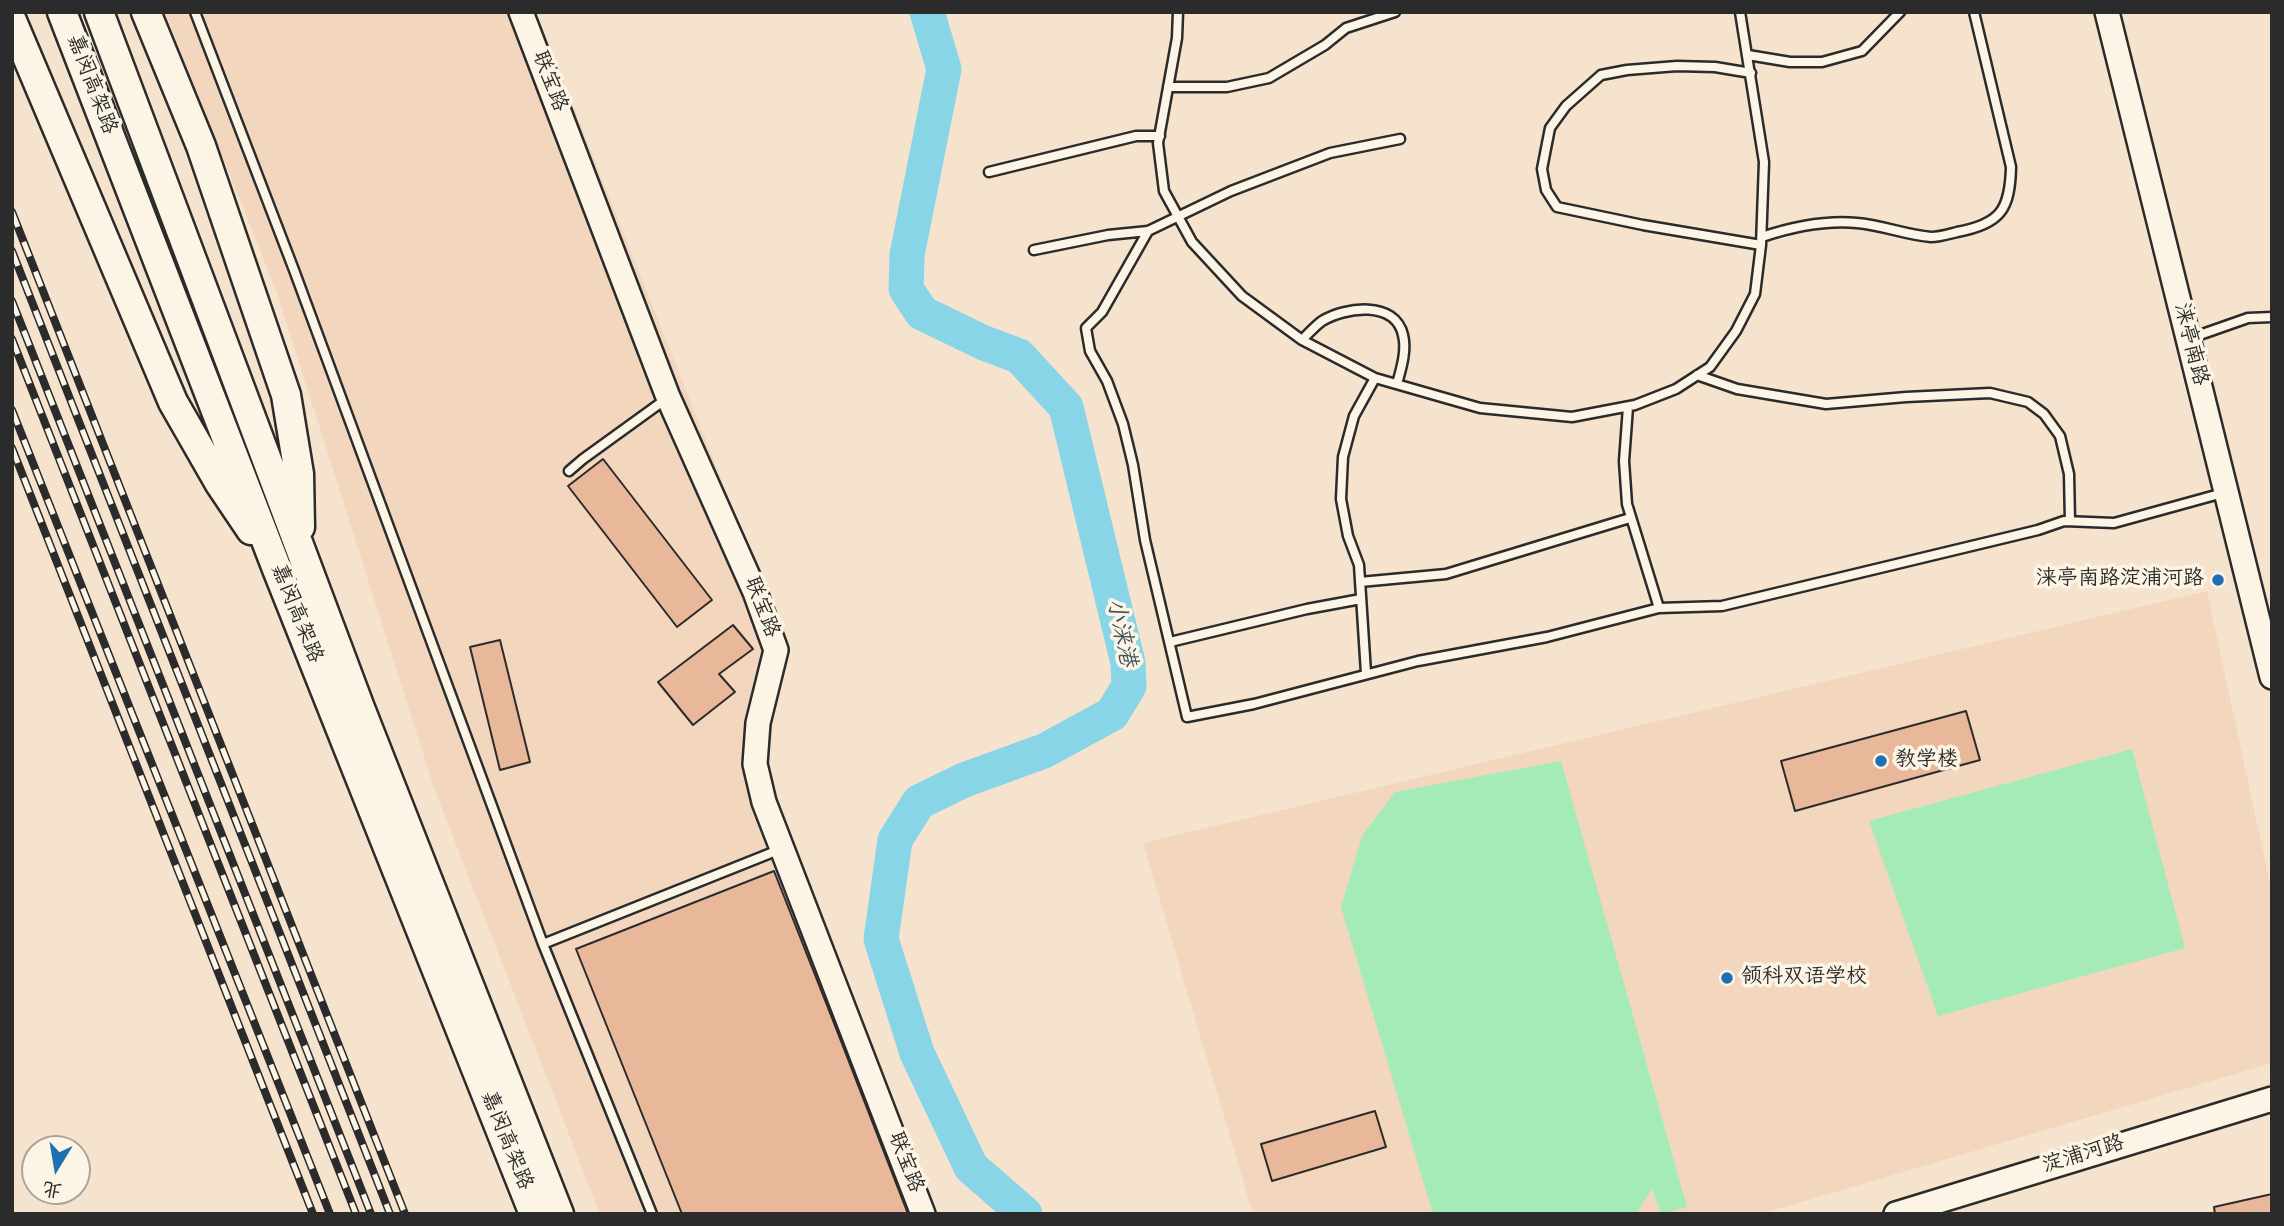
<!DOCTYPE html>
<html>
<head>
<meta charset="utf-8">
<style>
  body { margin:0 }
  #map { position:relative; width:2284px; height:1226px; overflow:hidden; background:#f6e3ce; font-family:Kalam,"LXGW WenKai TC",sans-serif }
  canvas { display:block }
  .frame { position:absolute; inset:0; border:14px solid #2b2b2b; pointer-events:none }
  .north { position:absolute; left:21px; top:1135px; width:70px; height:70px; box-sizing:border-box; background:#fcf5e5; border:2px solid #a8a49b; border-radius:50%; rotate:191deg; font-size:19px; font-weight:700; line-height:28px; text-align:center; color:#2b2b2b }
  .north::after { content:''; display:block; margin:auto; width:24px; height:32px; background:#1f6fb2; clip-path:polygon(50% 0,100% 100%,50% 72%,0 100%) }
</style>
</head>
<body>
<div id="map">
<canvas width="2284" height="1226"></canvas>
<div class="frame"></div>
<div class="north">北</div>
</div>
<script>
const ctx = document.querySelector('canvas').getContext('2d');
ctx.lineJoin = 'round';
function paint(path, color) { ctx.fillStyle = color; ctx.fill(path, 'evenodd'); }
function strokePath(path, color, width, dash) { ctx.strokeStyle = color; ctx.lineWidth = width; ctx.lineCap = dash ? 'butt' : 'round'; ctx.setLineDash(dash || []); ctx.stroke(path); }
function drawText(font, color, halo, rows, align = 'center') {
  ctx.font = font + ' Kalam,"LXGW WenKai TC",sans-serif'; ctx.lineWidth = 7; ctx.setLineDash([]); ctx.textBaseline = 'middle'; ctx.strokeStyle = halo; ctx.fillStyle = color; for (const [text, x, y, turn = 0] of rows) {
    ctx.save(); ctx.translate(x, y); ctx.rotate((+turn || 0) * Math.PI / 180); ctx.textAlign = isNaN(turn) ? turn : align; if (halo) ctx.strokeText(text, 0, 0); ctx.fillText(text, 0, 0); ctx.restore();
  }
}
paint(new Path2D(`
  M 165,12 L 536,12 L 789,650 L 770,730 L 768,764 L 779,816 L 931,1214 L 600,1214 L 434,788 L 277,293 Z
  M 2207,591 L 2272,893 L 2272,1063 L 1761,1214 L 1253,1214 L 1143,843 Z`), '#f2d6be');
paint(new Path2D(`
  M 2132,749 L 2185,948 L 1938,1016 L 1869,821 Z
  M 1561,761 L 1687,1207 L 1661,1214 L 1652,1189 L 1636,1214 L 1433,1214 L 1341,907 L 1362,836 L 1395,792 Z`), '#a5ebb7');
strokePath(new Path2D(`
  M 927,12 L 944,69 L 907,255 L 906,289 L 922,313 L 984,343 L 1019,356 L 1066,407 L 1128,663 L 1129,686 L 1112,714 L 1044,751 L 964,780 L 919,802 L 895,840 L 881,939 L 917,1053 L 971,1167 L 1025,1214`), '#88d5e8', 35);
const building = new Path2D(`
  M 603,459 L 712,600 L 677,627 L 568,486 Z
  M 733,625 L 753,649 L 719,674 L 735,692 L 693,725 L 658,682 Z
  M 500,640 L 530,762 L 500,770 L 470,647 Z
  M 1966,711 L 1980,760 L 1795,811 L 1781,761 Z
  M 774,871 L 832,1018 L 908,1214 L 682,1214 L 576,949 Z
  M 1375,1111 L 1386,1147 L 1272,1181 L 1261,1144 Z
  M 2272,1194 L 2272,1214 L 2215,1214 L 2214,1207 Z`);
paint(building, '#e9b89a');
strokePath(building, '#2b2b2b', 2);
const lane = new Path2D(`
  M 195,12 L 294,270 L 543,944 L 652,1214
  M 1178,12 L 1177,38 L 1158,143 L 1164,191 L 1192,242 L 1242,296 L 1302,340 L 1375,378 L 1480,408 L 1572,417 L 1635,405 L 1676,389 L 1710,367 L 1736,331 L 1755,294 L 1761,245 L 1764,162 L 1740,12
  M 1748,55 L 1790,62 L 1822,62 L 1862,51 L 1900,12
  M 1751,73 L 1715,67 L 1677,66 L 1627,70 L 1601,75 L 1566,106 L 1550,128 L 1542,169 L 1546,190 L 1557,207 L 1643,225 L 1761,245
  M 1168,87 L 1227,87 L 1269,78 L 1325,45 L 1346,28 L 1395,12
  M 989,172 L 1136,136 L 1160,136
  M 1148,231 L 1102,312 L 1086,328 L 1090,351 L 1107,381 L 1123,424 L 1133,465 L 1145,540 L 1187,717 L 1254,704 L 1418,661 L 1547,637 L 1659,608 L 1722,606 L 2038,530 L 2064,521 L 2114,523 L 2223,493
  M 1762,237 C 1792,227 1824,220 1857,223 C 1882,225 1906,235 1931,237 C 1939,237 1949,234 1957,232 C 2001,224 2010,209 2011,167 L 1974,12
  M 1034,250 L 1108,235 L 1148,231 L 1231,191 L 1330,153 L 1400,139
  M 2191,338 L 2248,318 L 2272,317
  M 1302,340 C 1308,334 1315,326 1322,321 C 1345,307 1395,300 1403,335 C 1407,351 1401,369 1397,384
  M 1697,375 L 1737,389 L 1826,404 L 1906,397 L 1990,393 L 2028,402 L 2044,414 L 2060,436 L 2069,474 L 2070,521
  M 1628,407 L 1624,461 L 1627,504 L 1659,608
  M 569,471 L 583,459 L 666,399
  M 1360,582 L 1446,574 L 1630,518
  M 1170,642 L 1307,609 L 1361,599
  M 1366,673 L 1359,565 L 1348,536 L 1341,499 L 1343,457 L 1354,416 L 1375,378
  M 543,944 L 781,849`);
const secondary = new Path2D(`
  M 521,12 L 668,397 L 755,592 L 776,650 L 758,723 L 755,764 L 764,802 L 923,1214
  M 2107,12 L 2272,677
  M 1896,1214 L 2272,1099`);
const highway = new Path2D(`
  M 62,12 L 277,569 L 534,1214
  M 99,12 L 360,708 L 559,1214
  M 146,12 L 201,146 L 286,395 L 299,474 L 300,527
  M 12,21 L 173,402 L 220,484 L 251,530`);
strokePath(lane, '#2b2b2b', 13);
strokePath(secondary, '#2b2b2b', 28);
strokePath(highway, '#2b2b2b', 33);
strokePath(lane, '#fcf5e5', 8);
strokePath(secondary, '#fcf5e5', 23);
strokePath(highway, '#fcf5e5', 28);
const rail = new Path2D(`
  M 12,212 L 405,1214
  M 12,251 L 390,1214
  M 12,301 L 371,1214
  M 12,339 L 356,1214
  M 12,410 L 330,1214
  M 12,448 L 313,1214`);
strokePath(rail, '#2b2b2b', 8);
strokePath(rail, '#fcf5e5', 5, [16]);
for (const [x, y, r, color] of [
  [2218,580,7,"#1f6fb2"],
  [1881,761,7,"#1f6fb2"],
  [1727,978,7,"#1f6fb2"]
]) { const dot = new Path2D(); dot.arc(x, y, r, 0, 2 * Math.PI); ctx.fillStyle = color; ctx.fill(dot); strokePath(dot, '#fcf5e5', 2.5); }
drawText('21px', '#2b2b2b', '#fcf5e5', [
  ["联宝路",548,82,69],
  ["嘉闵高架路",90,85,69],
  ["涞亭南路",2189,345,76],
  ["联宝路",760,608,69],
  ["嘉闵高架路",295,614,68],
  ["嘉闵高架路",505,1141,68],
  ["淀浦河路",2084,1156,-17],
  ["联宝路",904,1163,69]
]);
drawText('21px', '#2b2b2b', '#fcf5e5', [
  ["涞亭南路淀浦河路",2204,580,"right"],
  ["教学楼",1895,761],
  ["领科双语学校",1741,978]
], 'left');
drawText('italic 23px', '#42565a', '#fcf5e5', [
  ["小涞港",1119,633,78]
]);
</script>
</body>
</html>
